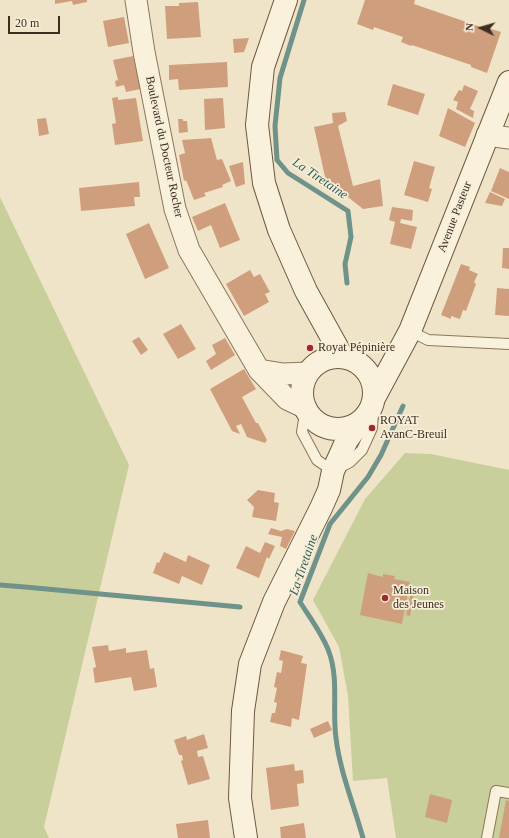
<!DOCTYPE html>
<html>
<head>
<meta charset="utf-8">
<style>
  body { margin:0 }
  #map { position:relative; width:509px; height:838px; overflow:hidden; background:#f0e4c8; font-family:"Times New Roman",serif }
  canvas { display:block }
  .north { position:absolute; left:461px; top:8px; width:40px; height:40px; -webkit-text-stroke:3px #f7eed8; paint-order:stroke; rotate:275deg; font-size:11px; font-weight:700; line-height:16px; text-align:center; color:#3d2e20 }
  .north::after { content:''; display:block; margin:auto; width:14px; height:18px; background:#3d2e20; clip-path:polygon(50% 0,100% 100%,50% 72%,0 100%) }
  .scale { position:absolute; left:8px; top:16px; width:52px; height:18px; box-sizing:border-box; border:2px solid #3d2e20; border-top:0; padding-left:5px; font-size:12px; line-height:14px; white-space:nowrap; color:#3d2e20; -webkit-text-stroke:3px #f7eed8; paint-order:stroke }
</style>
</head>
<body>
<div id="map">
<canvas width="509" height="838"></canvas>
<div class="north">N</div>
<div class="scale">20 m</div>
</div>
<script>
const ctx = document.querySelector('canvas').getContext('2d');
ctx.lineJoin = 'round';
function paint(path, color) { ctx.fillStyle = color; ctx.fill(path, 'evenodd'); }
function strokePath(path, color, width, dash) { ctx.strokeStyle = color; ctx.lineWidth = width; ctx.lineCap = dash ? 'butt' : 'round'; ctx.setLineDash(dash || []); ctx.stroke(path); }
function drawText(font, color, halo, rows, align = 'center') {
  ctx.font = font + ' "Times New Roman",serif'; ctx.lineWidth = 3.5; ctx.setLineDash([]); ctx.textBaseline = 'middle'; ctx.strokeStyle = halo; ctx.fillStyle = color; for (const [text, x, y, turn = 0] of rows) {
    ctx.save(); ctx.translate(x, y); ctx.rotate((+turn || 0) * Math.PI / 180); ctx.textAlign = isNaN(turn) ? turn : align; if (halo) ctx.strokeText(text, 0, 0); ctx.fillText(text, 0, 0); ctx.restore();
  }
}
paint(new Path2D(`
  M 0,197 L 129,465 L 44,827 L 49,838 L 0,838 Z
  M 405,453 L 431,454 L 509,470 L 509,838 L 396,838 L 387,778 L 353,781 L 348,696 L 339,647 L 313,600 L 365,499 Z`), '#c9cf9b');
strokePath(new Path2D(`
  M 304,0 L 280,78 L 275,126 L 277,160 L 288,173 L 348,211 L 351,237 L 345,264 L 347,283
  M 0,585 L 25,587 L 240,607
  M 363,838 C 354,805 340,772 336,738 C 332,710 339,679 329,652 C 323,635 310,618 300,602 L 330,524 L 368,477 L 381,455 L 403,406`), '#6f938a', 5);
paint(new Path2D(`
  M 55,0 L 87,0 L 87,2 L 73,5 L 72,1 L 55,4 Z
  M 365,0 L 415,0 L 414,4 L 484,28 L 485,27 L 501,32 L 487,73 L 471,67 L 471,65 L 412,45 L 411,46 L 401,42 L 403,37 L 374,27 L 373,30 L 357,24 Z
  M 198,2 L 201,37 L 167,39 L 165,6 L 179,6 L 179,3 Z
  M 124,17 L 129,43 L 108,47 L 103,21 Z
  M 249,38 L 244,52 L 234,53 L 233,39 Z
  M 133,56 L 141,89 L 126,92 L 124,85 L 116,87 L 115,81 L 118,80 L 113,60 Z
  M 227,62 L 228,87 L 179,90 L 178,79 L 169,80 L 169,65 Z
  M 393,84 L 425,94 L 418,115 L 387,105 Z
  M 464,85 L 478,91 L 470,109 L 474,111 L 473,118 L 456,109 L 458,102 L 453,100 L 459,90 L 462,91 Z
  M 118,97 L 118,100 L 136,98 L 143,141 L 115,145 L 112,124 L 116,123 L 112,98 Z
  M 223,98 L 225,128 L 205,130 L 204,99 Z
  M 448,108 L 475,123 L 465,147 L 439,136 Z
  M 345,112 L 347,121 L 338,126 L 353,186 L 380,179 L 383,206 L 363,209 L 348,197 L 327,186 L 314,127 L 333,123 L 332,113 Z
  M 46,118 L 49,134 L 39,136 L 37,119 Z
  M 178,119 L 183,119 L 183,121 L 187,121 L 188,132 L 179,133 Z
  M 211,138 L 217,160 L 222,159 L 231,181 L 222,185 L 223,187 L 204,193 L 206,196 L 194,200 L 186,180 L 184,181 L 179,155 L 185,153 L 182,140 Z
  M 414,161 L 435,167 L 429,188 L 432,189 L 428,202 L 404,195 Z
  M 243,162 L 245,184 L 236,187 L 229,166 Z
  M 500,168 L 509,172 L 509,199 L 491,191 Z
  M 139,182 L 140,197 L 134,197 L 135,206 L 81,211 L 79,188 Z
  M 490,192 L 505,199 L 502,206 L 485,203 Z
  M 225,203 L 240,240 L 220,248 L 211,225 L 198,231 L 192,217 Z
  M 392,207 L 413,210 L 412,221 L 401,219 L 400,223 L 417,227 L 411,249 L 390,244 L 395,222 L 389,220 Z
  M 149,223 L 169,268 L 145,279 L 126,234 Z
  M 503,248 L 509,248 L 509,269 L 502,268 Z
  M 461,264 L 470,267 L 469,270 L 478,274 L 474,282 L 476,284 L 466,311 L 463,310 L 460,319 L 451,316 L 451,319 L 441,315 Z
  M 250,270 L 254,277 L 260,274 L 270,292 L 265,294 L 269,302 L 244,316 L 226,284 Z
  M 497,288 L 509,289 L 509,316 L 495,315 Z
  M 181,324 L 196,349 L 178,359 L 163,334 Z
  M 139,337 L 148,350 L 141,355 L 132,341 Z
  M 225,338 L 235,355 L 211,370 L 206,361 L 216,354 L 212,345 Z
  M 244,369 L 256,389 L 242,397 L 256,423 L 258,423 L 267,440 L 265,443 L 247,437 L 241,424 L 236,426 L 240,434 L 232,431 L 210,389 Z
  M 258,490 L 275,493 L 274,502 L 279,503 L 276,521 L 252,517 L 254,507 L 247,500 Z
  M 271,528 L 281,531 L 287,529 L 295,531 L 286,549 L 280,546 L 282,537 L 268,534 Z
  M 265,542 L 275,546 L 269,559 L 267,557 L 259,578 L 236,568 L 246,546 L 260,553 Z
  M 164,552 L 186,562 L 188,555 L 210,565 L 202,585 L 182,576 L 179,584 L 153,573 L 157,562 L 159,563 Z
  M 368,573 L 383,577 L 383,574 L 395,576 L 394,579 L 410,582 L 402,624 L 360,615 Z
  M 411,591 L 414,593 L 410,616 L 406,615 Z
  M 108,645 L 109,651 L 126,648 L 126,653 L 147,650 L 150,669 L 154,668 L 157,687 L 134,691 L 131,677 L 95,683 L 93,668 L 96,667 L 92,647 Z
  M 281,650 L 303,656 L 301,663 L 307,664 L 299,720 L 292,718 L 291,727 L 270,722 L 272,713 L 275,713 L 277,703 L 274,702 L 277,688 L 274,687 L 277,672 L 281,673 L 283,661 L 279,660 Z
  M 328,721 L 332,730 L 314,738 L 310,729 Z
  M 204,734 L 208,748 L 197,751 L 198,757 L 203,756 L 210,779 L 188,785 L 181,761 L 183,760 L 182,755 L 179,755 L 174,740 L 186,736 L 187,740 Z
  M 294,764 L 295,771 L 303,770 L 304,783 L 297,784 L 299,806 L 271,810 L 266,768 Z
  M 430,794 L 452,800 L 447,823 L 425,817 Z
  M 506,800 L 509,801 L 509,838 L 499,838 Z
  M 208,820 L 210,838 L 178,838 L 176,824 Z
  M 304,823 L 306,838 L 281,838 L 280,827 Z`), '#cf9f7d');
const lane = new Path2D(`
  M 410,331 L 428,340 L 509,344
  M 306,408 L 302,432 L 317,460 L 333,471 L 350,462 L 362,450 L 372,428 L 374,398
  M 487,838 L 496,791 L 509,793`);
const street = new Path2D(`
  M 136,0 L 144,52 L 175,209 L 189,250 L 259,370 L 287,399 L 306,408
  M 487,135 L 509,138
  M 259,370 L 283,374 L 308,373`);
const secondary = new Path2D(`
  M 286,0 L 263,67 L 257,125 L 264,183 L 279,230 L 306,291 L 342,356
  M302 393a36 36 0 1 1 72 0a36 36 0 1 1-72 0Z
  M 374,398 L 410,331 L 509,82
  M 246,838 L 240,798 L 243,711 L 250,664 L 274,602 L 321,508 L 329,490 L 333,471 L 347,440 L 360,422`);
strokePath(lane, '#8d765c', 12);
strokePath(street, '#8d765c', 23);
strokePath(secondary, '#6f573f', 24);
strokePath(lane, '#faf1dc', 10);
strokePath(street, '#faf1dc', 21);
strokePath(secondary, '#faf1dc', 22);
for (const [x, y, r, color] of [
  [310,348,4,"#9e2a2b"],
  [372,428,4,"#9e2a2b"],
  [385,598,4,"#9e2a2b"]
]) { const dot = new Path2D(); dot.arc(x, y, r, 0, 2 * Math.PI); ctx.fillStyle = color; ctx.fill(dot); strokePath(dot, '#f7eed8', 1.5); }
drawText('12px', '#3d2e20', '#f7eed8', [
  ["Boulevard du Docteur Rocher",164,147,78],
  ["Avenue Pasteur",455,217,-69]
]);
drawText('12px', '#3d2e20', '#f7eed8', [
  ["Royat Pépinière",318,348],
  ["ROYAT",380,421],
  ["AvanC-Breuil",380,435],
  ["Maison",393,591],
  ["des Jeunes",393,605]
], 'left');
drawText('italic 13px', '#2f5d5a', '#f7eed8', [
  ["La Tiretaine",320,179,34],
  ["La Tiretaine",304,565,-71]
]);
</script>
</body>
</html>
